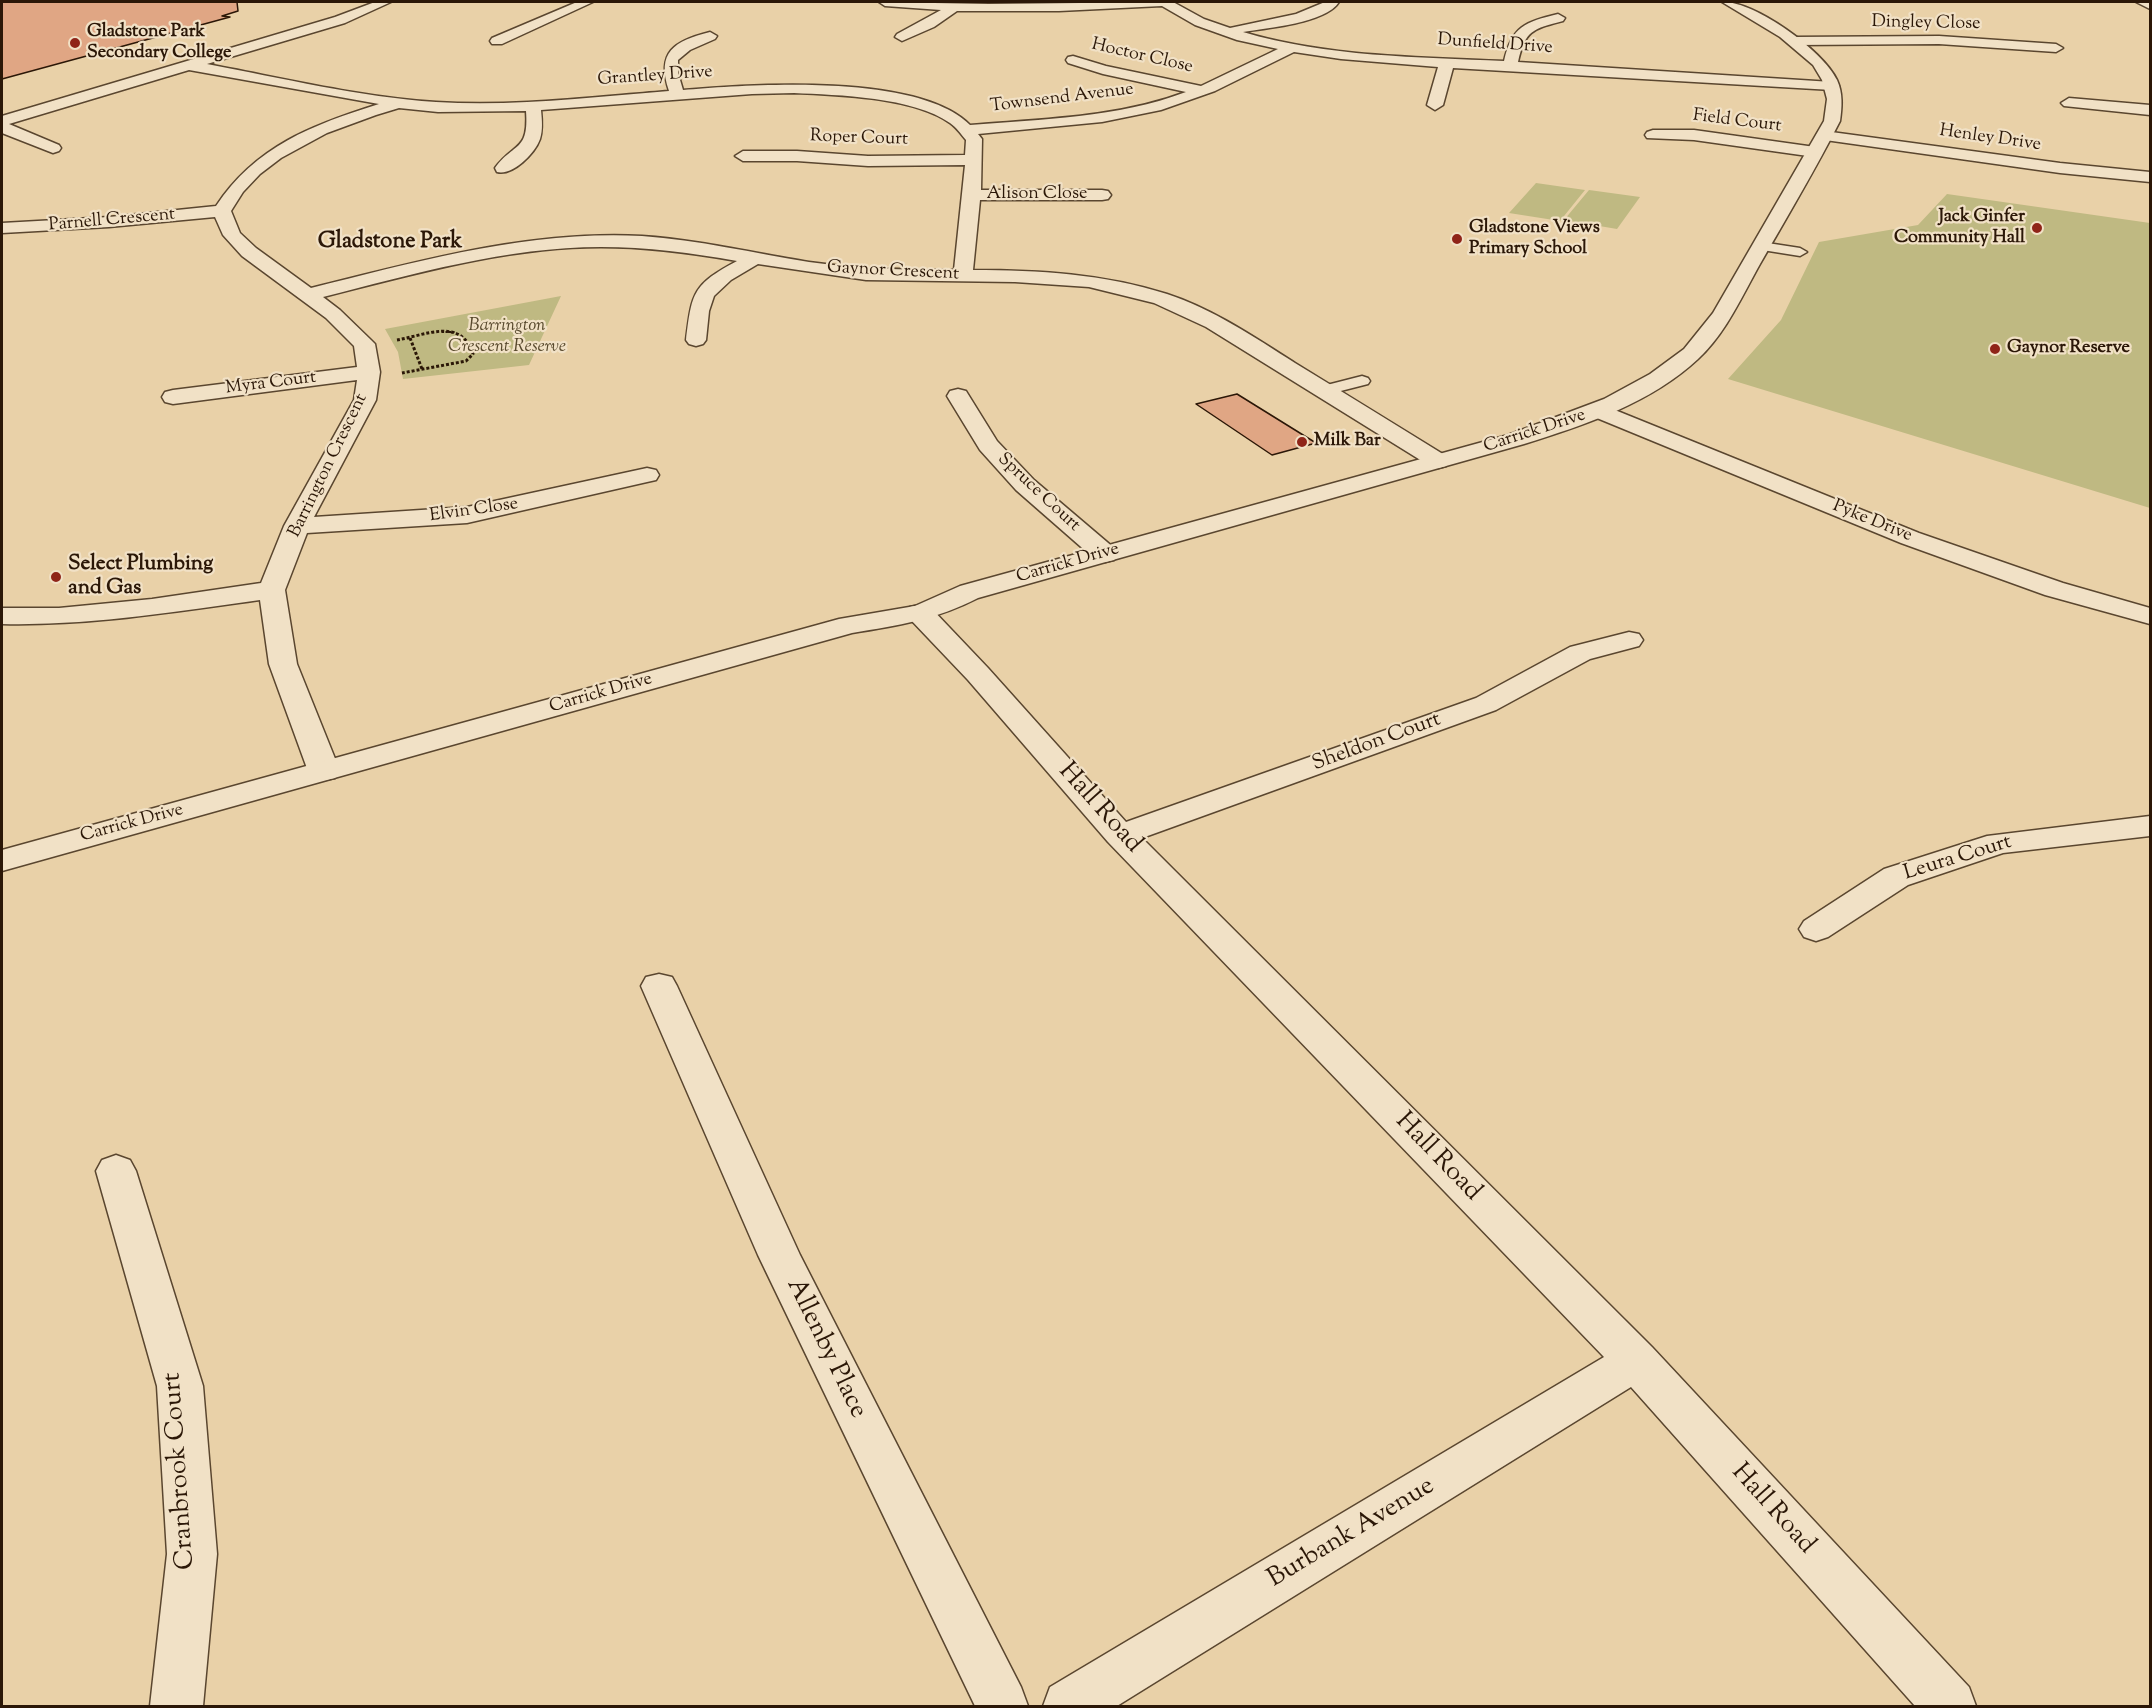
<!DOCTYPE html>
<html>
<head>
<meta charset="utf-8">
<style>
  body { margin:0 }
  #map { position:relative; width:2152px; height:1708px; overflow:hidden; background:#e9d1a8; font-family:"Sorts Mill Goudy",serif }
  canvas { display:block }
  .frame { position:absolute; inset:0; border:3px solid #2b1707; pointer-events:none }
</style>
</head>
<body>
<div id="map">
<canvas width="2152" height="1708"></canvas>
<div class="frame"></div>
</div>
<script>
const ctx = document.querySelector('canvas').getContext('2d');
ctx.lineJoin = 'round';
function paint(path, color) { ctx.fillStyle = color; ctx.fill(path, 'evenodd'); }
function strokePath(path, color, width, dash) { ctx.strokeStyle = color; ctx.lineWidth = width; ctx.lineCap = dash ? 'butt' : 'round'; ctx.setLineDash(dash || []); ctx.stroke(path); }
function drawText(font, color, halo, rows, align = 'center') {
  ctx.font = font + ' "Sorts Mill Goudy",serif'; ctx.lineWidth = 4.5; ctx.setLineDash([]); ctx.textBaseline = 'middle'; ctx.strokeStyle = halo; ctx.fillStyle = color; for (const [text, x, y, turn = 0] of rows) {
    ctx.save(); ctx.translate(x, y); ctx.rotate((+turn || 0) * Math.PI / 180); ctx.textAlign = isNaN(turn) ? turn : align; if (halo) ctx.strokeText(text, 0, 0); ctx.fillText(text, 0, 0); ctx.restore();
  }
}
paint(new Path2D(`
  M 1536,183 L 1585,190 L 1560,221 L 1509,213 Z
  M 1589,190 L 1640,197 L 1617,229 L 1564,220 Z
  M 1947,194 L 2150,223 L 2150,508 L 1728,379 L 1781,320 L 1819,242 L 1918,225 Z
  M 561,296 L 529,365 L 403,379 L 398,352 L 385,329 Z`), '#bfb982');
const building = new Path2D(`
  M 2,2 L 237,2 L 238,11 L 222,16 L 230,17 L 2,79 Z
  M 1237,394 L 1316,443 L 1272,455 L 1196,404 Z`);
paint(building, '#e0a684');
strokePath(building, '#2b1707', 1.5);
const service = new Path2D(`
  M 1761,242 L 1800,248 L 1807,252 L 1800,256 L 1756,249 L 1754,246 L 1756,243 Z
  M 1362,376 L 1368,378 L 1370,381 L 1368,384 L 1325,395 L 1317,390 L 1319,387 Z`);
const minor = new Path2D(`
  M 375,2 L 391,2 L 345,23 L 207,64 C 282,78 360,97 436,102 C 513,107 592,97 669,91 C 656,52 674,41 710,32 L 717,36 L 715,39 L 690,50 L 678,60 L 678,73 L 683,90 C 752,84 919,73 970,125 C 1042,119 1117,118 1186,92 L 1103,74 L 1068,63 L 1066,60 L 1068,57 L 1073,56 L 1106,66 L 1201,86 L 1278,49 L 1237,40 L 1195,25 L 1162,6 L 1059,11 L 957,11 L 934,27 L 902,41 L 895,37 L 897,34 L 941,10 L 885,6 L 879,2 L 989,4 L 1173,2 L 1204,19 L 1230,28 L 1296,14 L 1325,2 L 1339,2 C 1326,23 1267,28 1243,32 C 1327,57 1418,57 1504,61 C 1512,26 1525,22 1558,14 L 1565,18 L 1563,21 C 1533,29 1525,30 1518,62 L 1832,82 L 1839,86 L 1832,90 L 1453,68 L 1443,105 L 1435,110 L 1427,105 L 1438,67 L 1341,59 L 1294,52 L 1215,91 L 1161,110 L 1102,122 L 978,134 L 982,139 L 981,190 L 1102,190 L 1108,191 L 1111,195 L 1108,199 L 1102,200 L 980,200 L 973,270 C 1039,270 1104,274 1167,294 C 1213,309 1254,337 1295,363 C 1346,394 1396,425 1446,456 L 1450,461 L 1446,466 L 1438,468 L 1430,466 L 1206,327 L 1154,303 L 1089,287 L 1015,282 L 866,280 L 758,264 L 731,280 L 714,296 L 709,311 L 706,340 L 703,344 L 696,346 L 689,344 L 686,340 C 692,293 692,285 737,261 C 692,253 647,247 601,247 C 507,247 414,274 323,297 L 340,310 L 371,340 L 375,344 L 380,372 L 376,400 L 314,517 L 467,507 L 647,468 L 656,470 L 659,475 L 656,480 L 647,482 L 467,523 L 307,533 L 285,590 L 297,664 L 340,771 L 335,778 L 324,780 L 313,778 L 308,771 L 269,664 L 260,600 C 174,612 88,626 2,624 L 2,608 L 59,608 L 152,599 L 261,583 L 284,526 L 354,400 L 357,380 L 173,404 L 165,402 L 162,397 L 165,392 L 173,390 L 357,367 L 354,346 L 326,318 L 242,256 L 223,235 L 215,217 L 109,227 L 2,233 L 2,223 L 109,217 L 216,206 C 256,146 312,125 379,104 L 189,70 L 9,124 L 59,145 L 61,148 L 59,151 L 53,153 L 2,133 L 2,116 L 335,17 ZM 794,93 C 838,95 913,97 950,123 C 956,127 961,134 966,140 L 965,155 L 868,156 L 797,151 L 743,151 L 735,156 L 743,161 L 797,161 L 868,166 L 965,165 L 954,270 C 905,270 857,269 809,262 C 753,253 699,240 642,236 C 530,230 419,261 311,288 L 256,248 L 240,233 L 231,211 L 243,192 L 260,174 L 281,158 L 327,133 L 376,115 L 399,108 L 438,112 L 526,111 C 529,152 514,142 495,168 L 497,172 C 513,176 535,153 540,139 C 543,130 542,120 541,110 L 752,94 Z
  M 577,2 L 593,2 L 502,44 L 492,44 L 490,41 L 492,38 Z
  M 2136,2 L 2150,2 L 2150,9 Z
  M 1939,36 L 2056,44 L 2063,48 L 2056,52 L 1939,44 L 1795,45 L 1788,41 L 1795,37 Z
  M 2069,98 L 2150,105 L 2150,115 L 2064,106 L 2061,103 Z
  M 1653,130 L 1694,130 L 1815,147 L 1823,152 L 1815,157 L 1694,140 L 1647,138 L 1645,135 L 1647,132 Z
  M 1824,131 L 2060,163 L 2150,172 L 2150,182 L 2060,173 L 1818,139 L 1816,136 L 1818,133 Z
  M 958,389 L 966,391 L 997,441 L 1034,480 L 1114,548 L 1118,554 L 1114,560 L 1105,562 L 1096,560 L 1016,490 L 980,450 L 947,396 L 950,391 Z
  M 1600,404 L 1919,533 L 2063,583 L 2150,608 L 2150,624 L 2045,595 L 1901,543 L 1592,416 L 1589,411 L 1592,406 Z
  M 920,605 L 930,607 L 988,668 L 1126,822 L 1476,698 L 1570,647 L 1629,632 L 1639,634 L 1643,640 L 1639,646 L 1590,659 L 1496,710 L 1142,838 L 1652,1347 L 1969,1687 L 1976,1706 L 1915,1706 L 1631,1387 L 1117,1706 L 1043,1706 L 1050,1687 L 1604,1357 L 1108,842 L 968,680 L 910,619 L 906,613 L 910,607 Z
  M 2150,816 L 2150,836 L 2003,853 L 1908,885 L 1828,937 L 1816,941 L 1804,937 L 1799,929 L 1804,921 L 1884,869 L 1987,836 Z
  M 659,974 L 672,977 L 677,986 L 800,1255 L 1021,1687 L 1028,1706 L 975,1706 L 758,1255 L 641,986 L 646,977 Z
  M 116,1155 L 130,1160 L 136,1171 L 203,1386 L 217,1554 L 203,1706 L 150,1706 L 167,1554 L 157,1386 L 96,1171 L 102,1160 Z`);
const tertiary = new Path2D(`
  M 1722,2 C 1753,0 1823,50 1837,80 C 1843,93 1842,107 1840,121 C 1815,170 1787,217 1760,264 C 1742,296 1726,333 1698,359 C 1651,403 1585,425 1524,444 L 978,598 C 935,620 900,625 852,633 L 2,871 L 2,850 L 839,619 L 915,606 L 960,586 L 1508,435 L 1604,399 L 1650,374 L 1684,349 L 1713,313 L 1824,121 L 1827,99 L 1822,80 L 1813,65 L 1780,37 Z`);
strokePath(service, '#5a462f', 3);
strokePath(minor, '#5a462f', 3);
strokePath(tertiary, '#5a462f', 3);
strokePath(new Path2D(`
  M 442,332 L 455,332`), '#2b1707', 2, [2, 1.5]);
strokePath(new Path2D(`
  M 410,338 L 422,369
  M 397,340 C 426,335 461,317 473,354 L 466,361 L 402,373`), '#2b1707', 3, [3, 2]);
paint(service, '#f1e1c6');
paint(minor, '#f1e1c6');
paint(tertiary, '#f1e1c6');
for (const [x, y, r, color] of [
  [75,43,6,"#8f2418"],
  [2037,228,6,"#8f2418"],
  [1457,239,6,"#8f2418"],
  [1995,349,6,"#8f2418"],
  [1302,442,6,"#8f2418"],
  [56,577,6,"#8f2418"]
]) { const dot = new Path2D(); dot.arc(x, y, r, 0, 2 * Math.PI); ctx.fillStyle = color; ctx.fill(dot); strokePath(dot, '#f1e1c6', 2); }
drawText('18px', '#2b1707', '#f1e1c6', [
  ["Dingley Close",1926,24,1],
  ["Dunfield Drive",1495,45,4],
  ["Hoctor Close",1142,57,13],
  ["Grantley Drive",655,77,-4],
  ["Townsend Avenue",1062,99,-7],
  ["Field Court",1737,122,7],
  ["Roper Court",859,139,2],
  ["Henley Drive",1990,139,8],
  ["Alison Close",1037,195],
  ["Parnell Crescent",112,221,-5],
  ["Gaynor Crescent",893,272,3],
  ["Myra Court",271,384,-7],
  ["Carrick Drive",1535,432,-18],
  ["Barrington Crescent",329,466,-64],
  ["Spruce Court",1038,493,43],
  ["Elvin Close",474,511,-8],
  ["Pyke Drive",1872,522,22],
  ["Carrick Drive",1068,564,-16],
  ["Carrick Drive",601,694,-16],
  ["Carrick Drive",132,824,-15]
]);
drawText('bold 18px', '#2b1707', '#f1e1c6', [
  ["Gladstone Park",87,33],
  ["Secondary College",87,54],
  ["Jack Ginfer",2025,218,"right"],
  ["Community Hall",2025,239,"right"],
  ["Gladstone Views",1469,229],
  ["Primary School",1469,250],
  ["Gaynor Reserve",2007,349],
  ["Milk Bar",1314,442]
], 'left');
drawText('italic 18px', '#57482c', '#f1e1c6', [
  ["Barrington",507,327],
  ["Crescent Reserve",507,348]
]);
drawText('bold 21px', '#2b1707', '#f1e1c6', [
  ["Select Plumbing",68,565],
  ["and Gas",68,589]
], 'left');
drawText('21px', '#2b1707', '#f1e1c6', [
  ["Sheldon Court",1377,743,-20],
  ["Leura Court",1958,859,-17]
]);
drawText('bold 22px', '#2b1707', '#f1e1c6', [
  ["Gladstone Park",390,243]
]);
drawText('26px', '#2b1707', '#f1e1c6', [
  ["Hall Road",1099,809,48],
  ["Hall Road",1437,1158,46],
  ["Allenby Place",825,1349,64],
  ["Cranbrook Court",181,1471,-94],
  ["Hall Road",1772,1510,48],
  ["Burbank Avenue",1352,1534,-31]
]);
</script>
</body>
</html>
